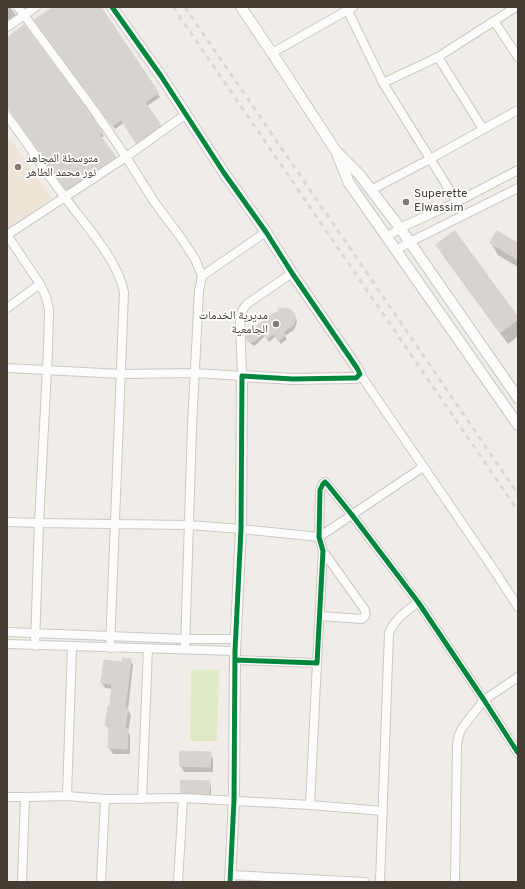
<!DOCTYPE html>
<html>
<head>
<meta charset="utf-8">
<style>
  body { margin:0 }
  #map { position:relative; width:525px; height:889px; overflow:hidden; background:#f0ece8; font-family:Overpass,sans-serif }
  canvas { display:block }
  .frame { position:absolute; inset:0; border:8px solid #453c34; pointer-events:none }
</style>
</head>
<body>
<div id="map">
<canvas width="525" height="889"></canvas>
<div class="frame"></div>
</div>
<script>
const ctx = document.querySelector('canvas').getContext('2d');
ctx.lineJoin = 'round';
function paint(path, color) { ctx.fillStyle = color; ctx.fill(path, 'evenodd'); }
function strokePath(path, color, width, dash) { ctx.strokeStyle = color; ctx.lineWidth = width; ctx.lineCap = dash ? 'butt' : 'round'; ctx.setLineDash(dash || []); ctx.stroke(path); }
function drawText(font, color, halo, rows, align = 'center') {
  ctx.font = font + ' Overpass,"Noto Naskh Arabic",sans-serif'; ctx.lineWidth = 3.5; ctx.setLineDash([]); ctx.textBaseline = 'middle'; ctx.strokeStyle = halo; ctx.fillStyle = color; for (const [text, x, y, turn = 0] of rows) {
    ctx.save(); ctx.translate(x, y); ctx.rotate((+turn || 0) * Math.PI / 180); ctx.textAlign = isNaN(turn) ? turn : align; if (halo) ctx.strokeText(text, 0, 0); ctx.fillText(text, 0, 0); ctx.restore();
  }
}
paint(new Path2D(`
  M 7,135 L 52,198 L 7,230 Z`), '#eee5d9');
paint(new Path2D(`
  M 191,669 L 219,670 L 217,741 L 190,741 Z`), '#e1eac6');
paint(new Path2D(`
  M 7,7 L 10,7 L 16,15 L 7,21 Z
  M 56,7 L 100,7 L 160,97 L 147,106 L 163,129 L 139,146 L 124,123 L 115,129 L 102,111 Z
  M 7,39 L 89,114 L 104,136 L 101,138 L 117,162 L 69,193 L 7,105 Z
  M 491,243 L 518,244 L 518,267 L 498,255 Z
  M 438,245 L 518,319 L 518,336 L 508,344 L 444,257 Z
  M 294,316 L 297,320 L 296,325 L 294,330 L 285,336 L 287,339 L 281,344 L 275,337 L 269,342 L 265,336 L 257,344 L 254,346 L 250,343 L 247,338 Z
  M 130,660 L 133,665 L 128,710 L 131,715 L 128,732 L 130,735 L 130,754 L 113,754 L 109,748 L 110,731 L 106,725 L 110,707 L 113,689 L 105,688 L 102,683 L 123,663 Z
  M 210,753 L 213,759 L 213,772 L 184,772 L 181,766 Z
  M 209,782 L 211,786 L 211,797 L 184,796 L 182,792 Z`), '#0003');
const building = new Path2D(`
  M 54,7 L 101,7 L 159,93 L 145,102 L 161,125 L 136,143 L 121,120 L 112,126 L 98,107 L 34,20 Z
  M 24,25 L 90,113 L 102,132 L 99,134 L 116,157 L 66,190 L 7,106 L 7,38 Z
  M 455,231 L 518,317 L 518,319 L 500,333 L 436,245 Z
  M 497,231 L 518,243 L 518,260 L 490,243 Z
  M 286,308 L 291,310 L 295,315 L 295,321 L 292,326 L 283,332 L 286,335 L 278,341 L 273,334 L 267,339 L 262,333 L 255,341 L 252,342 L 249,342 L 246,339 L 246,333 L 250,329 L 254,328 L 271,315 L 279,311 L 278,309 Z
  M 123,658 L 131,659 L 125,708 L 128,708 L 125,729 L 128,729 L 127,749 L 108,748 L 109,726 L 105,726 L 108,706 L 110,706 L 112,684 L 101,683 L 104,660 L 122,662 Z
  M 180,751 L 211,752 L 210,767 L 180,766 Z
  M 181,780 L 210,781 L 209,794 L 181,793 Z`);
paint(building, '#d8d3cf');
strokePath(building, '#d8d3ce', 1);
const minor = new Path2D(`
  M 18,7 L 94,110 L 126,157 L 155,203 L 179,235 L 195,259 L 202,276 L 199,291 L 192,426 L 185,649
  M 346,7 L 383,83 L 438,57 L 516,7
  M 494,21 L 518,57
  M 7,27 L 36,7
  M 272,53 L 353,7
  M 438,57 L 483,129
  M 383,83 L 457,202
  M 7,116 C 27,142 44,170 64,196 C 84,224 117,258 124,292 L 110,648
  M 371,190 L 430,159 L 518,110
  M 7,235 L 40,284 L 46,297 L 49,310 L 48,350 L 39,523 L 35,646
  M 7,235 L 126,157 L 186,114
  M 387,237 L 400,228 L 457,202 L 518,170
  M 396,250 L 410,242 L 518,188
  M 202,276 L 266,232
  M 7,308 L 40,284
  M 7,368 L 121,374 L 195,373 L 242,376 L 240,319 C 241,313 242,309 247,304 L 292,273
  M 360,374 L 492,567 L 518,607
  M 7,522 L 39,523 L 189,525 L 241,529 L 319,537 L 423,467
  M 320,616 L 362,619 C 366,616 366,614 365,610 L 323,551
  M 7,632 L 185,639 L 236,639
  M 7,644 L 235,651
  M 235,660 L 317,663 L 323,551 L 319,537 L 320,490 L 323,484 L 325,482 L 328,485 L 352,515 L 418,602 L 484,700 L 518,753
  M 67,796 L 72,647
  M 7,797 L 25,797 L 22,882
  M 25,797 L 67,796 L 105,799 L 183,798 L 310,805 L 383,811
  M 142,799 L 148,649
  M 310,805 L 317,663
  M 231,875 L 365,882
  M 101,882 L 105,799
  M 178,882 L 183,798
  M 380,882 L 389,633 C 394,619 407,611 418,602
  M 455,882 L 457,744 L 459,735 L 462,728 L 484,700 L 518,677`);
const tertiary = new Path2D(`
  M 112,7 L 161,76 L 224,173 L 266,232 L 292,273 L 357,368 L 360,374 L 356,378 L 352,378 L 293,379 L 242,376 L 241,529 L 235,651 L 234,800 L 230,882
  M 241,7 L 272,53 L 336,151 L 359,174 L 400,228 L 518,398
  M 338,156 L 349,183 L 518,425`);
strokePath(minor, '#ccc8c4', 10);
strokePath(tertiary, '#ccc8c4', 12);
strokePath(minor, '#fdfcfc', 8);
strokePath(tertiary, '#fdfcfc', 10);
strokePath(new Path2D(`
  M 173,7 L 518,511
  M 185,7 L 518,494`), '#d8d8d7', 3, [5, 5]);
strokePath(new Path2D(`
  M 112,7 L 161,76 L 224,173 L 266,232 L 292,273 L 357,368 L 360,374 L 356,378 L 352,378 L 293,379 L 242,376 L 241,529 L 235,651 L 234,800 L 230,882
  M 235,660 L 317,663 L 323,551 L 319,537 L 320,490 L 323,484 L 325,482 L 328,485 L 352,515 L 418,602 L 484,700 L 518,753`), '#00873e', 5);
for (const [x, y, r, color] of [
  [18,167,4,"#817a73"],
  [406,202,4,"#817a73"],
  [276,324,4,"#817a73"]
]) { const dot = new Path2D(); dot.arc(x, y, r, 0, 2 * Math.PI); ctx.fillStyle = color; ctx.fill(dot); strokePath(dot, '#fff', 1.5); }
drawText('12px', '#453c34', '#fff', [
  ["متوسطة المجاهد",26,160],
  ["نور محمد الطاهر",26,174],
  ["Superette",414,195],
  ["Elwassim",414,209],
  ["مديرية الخدمات",268,317,"right"],
  ["الجامعية",268,331,"right"]
], 'left');
</script>
</body>
</html>
